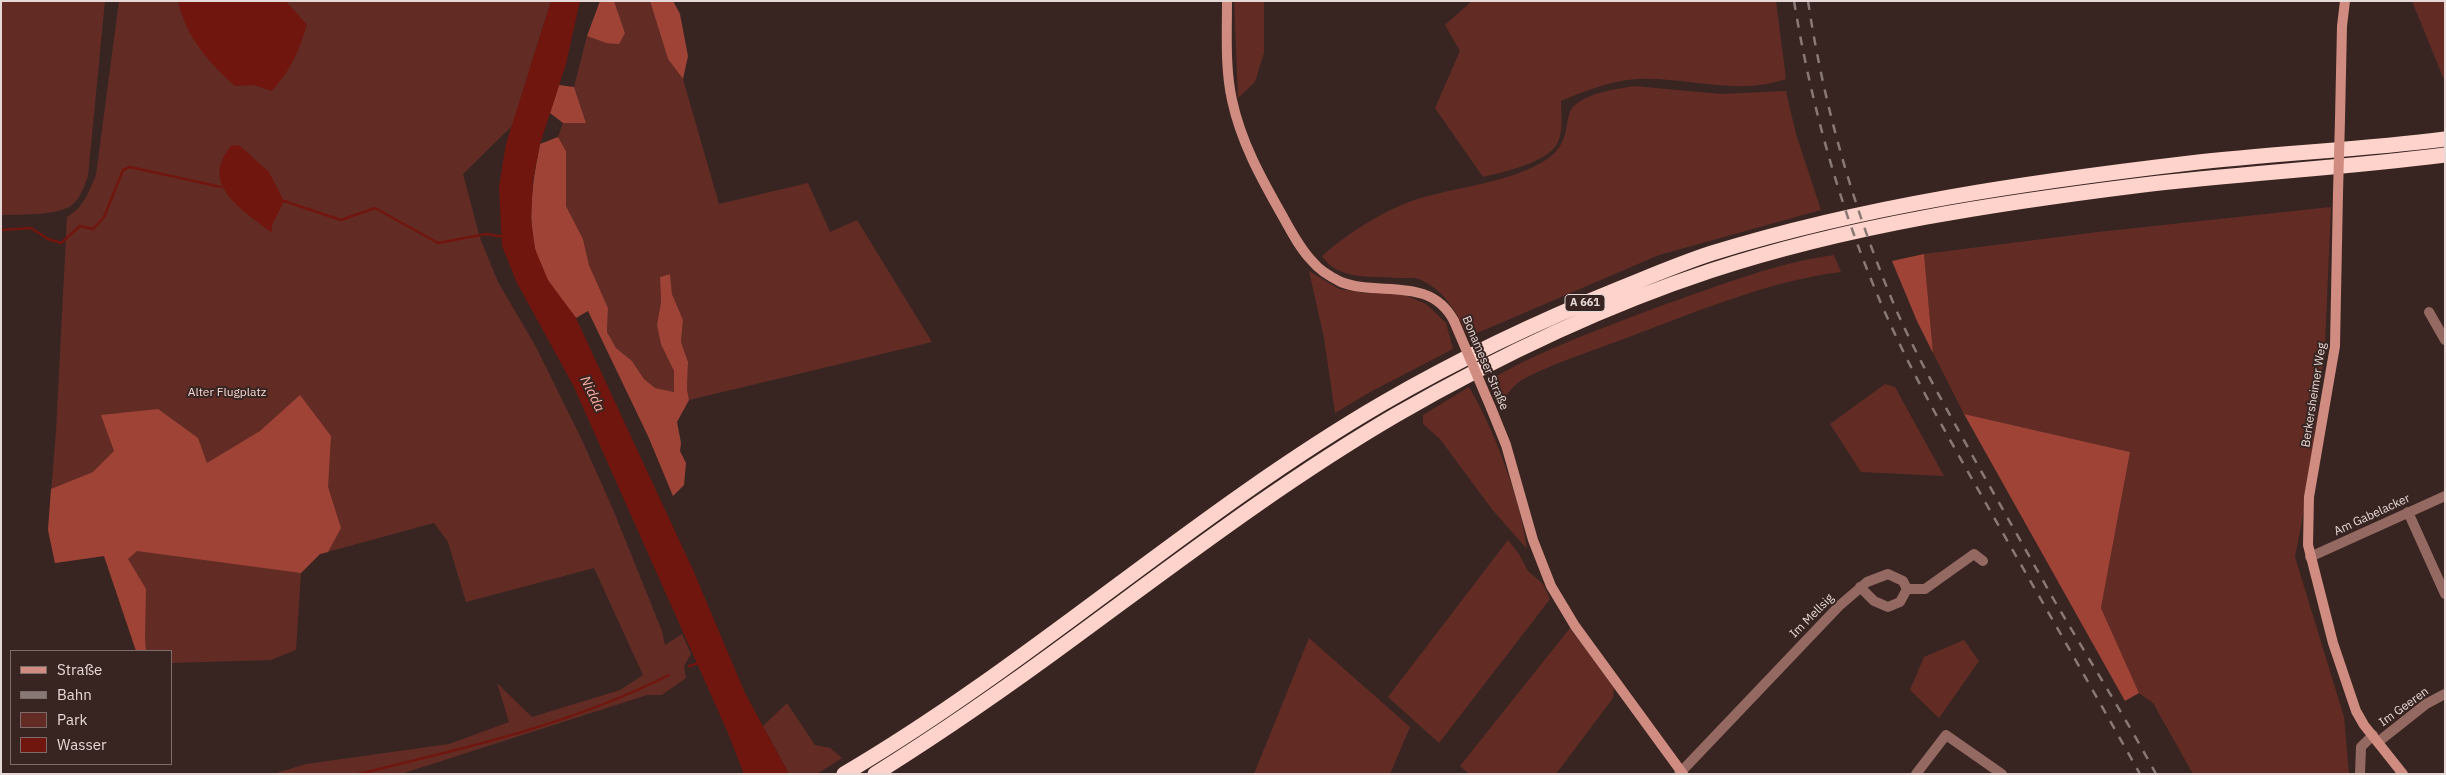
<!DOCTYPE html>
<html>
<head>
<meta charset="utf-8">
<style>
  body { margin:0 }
  #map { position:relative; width:2446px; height:775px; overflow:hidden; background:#382522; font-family:"IBM Plex Sans",sans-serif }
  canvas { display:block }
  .frame { position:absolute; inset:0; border:2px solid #e5d8d6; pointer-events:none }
  .legend { position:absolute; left:10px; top:650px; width:162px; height:115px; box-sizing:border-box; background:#382522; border:1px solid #7d6d6a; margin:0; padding:6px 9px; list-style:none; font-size:15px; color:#e5d8d6 }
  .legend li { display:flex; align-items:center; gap:10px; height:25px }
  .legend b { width:25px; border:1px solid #7d6d6a }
</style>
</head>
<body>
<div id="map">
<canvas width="2446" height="775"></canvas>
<div class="frame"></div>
<ul class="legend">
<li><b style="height:6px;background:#d08c81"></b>Straße</li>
<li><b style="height:6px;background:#897976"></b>Bahn</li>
<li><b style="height:14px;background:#622c25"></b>Park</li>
<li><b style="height:14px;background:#70160e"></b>Wasser</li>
</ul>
</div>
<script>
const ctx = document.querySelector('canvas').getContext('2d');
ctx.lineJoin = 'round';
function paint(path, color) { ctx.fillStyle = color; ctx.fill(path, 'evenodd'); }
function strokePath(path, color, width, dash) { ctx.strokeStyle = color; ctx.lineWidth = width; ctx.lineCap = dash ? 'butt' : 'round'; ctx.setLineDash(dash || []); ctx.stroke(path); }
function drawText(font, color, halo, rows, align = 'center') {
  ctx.font = font + ' "IBM Plex Sans",sans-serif'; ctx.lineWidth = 4; ctx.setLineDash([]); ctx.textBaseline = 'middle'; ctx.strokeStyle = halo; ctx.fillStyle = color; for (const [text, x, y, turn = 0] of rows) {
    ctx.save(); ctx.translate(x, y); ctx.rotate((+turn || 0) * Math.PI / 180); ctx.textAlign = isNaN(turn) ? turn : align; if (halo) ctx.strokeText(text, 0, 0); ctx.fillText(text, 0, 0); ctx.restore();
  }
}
paint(new Path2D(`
  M 1,1 L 105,1 L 88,176 C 85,184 82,194 76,201 C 64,217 21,214 1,215 Z
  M 119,1 L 551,1 L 512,126 L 463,174 L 480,238 L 498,282 L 536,347 L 581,438 L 612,507 L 662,631 L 665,645 L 682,634 L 691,654 L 684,666 L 686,678 L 662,695 L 647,695 L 401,774 L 273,774 L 306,764 L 449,744 L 509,722 L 497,683 L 532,717 L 620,690 L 643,675 L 594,568 L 466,602 L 448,542 L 434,523 L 320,554 L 301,573 L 296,650 L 271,660 L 171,663 L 171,651 L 146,651 L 145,637 L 104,556 L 55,563 L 48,530 L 56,431 L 67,217 C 84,207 88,193 96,175 Z
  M 614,1 L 650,1 L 668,59 L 683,79 L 719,204 L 808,183 L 830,232 L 857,220 L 932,342 L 689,400 L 687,389 L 688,362 L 681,342 L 683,320 L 672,294 L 670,274 L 660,277 L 661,302 L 657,325 L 674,371 L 674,392 L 655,388 L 644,379 L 632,361 L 616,348 L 607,332 L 608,308 L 589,265 L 583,239 L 566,206 L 566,151 L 558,137 L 563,123 L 586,123 L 574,87 L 587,36 L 606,43 L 625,33 Z
  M 1234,1 L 1264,1 L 1264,53 L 1255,82 L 1238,98 Z
  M 1472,1 L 1776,1 L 1786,79 C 1737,96 1688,77 1638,79 C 1613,80 1584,91 1561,101 C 1561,114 1564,131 1557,144 C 1546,163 1503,172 1483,177 L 1435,108 L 1460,51 L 1445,25 Z
  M 2412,1 L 2445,1 L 2445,82 Z
  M 1634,86 L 1721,94 L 1786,91 L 1796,134 L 1821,210 L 1659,255 L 1468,337 C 1457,313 1445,290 1419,279 C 1414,277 1406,278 1400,278 C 1375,276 1338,281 1322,256 C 1349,232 1393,204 1428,196 C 1466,186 1506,182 1541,163 C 1577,143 1560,116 1576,104 C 1592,92 1616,89 1634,86 Z
  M 2331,207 L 2325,345 L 2307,495 L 2295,557 L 2344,717 L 2349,774 L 2193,774 L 2153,703 L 2139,693 L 2101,608 L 2130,452 L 1964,414 L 1933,353 L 1924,254 L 2098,232 Z
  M 1834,255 L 1841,272 C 1773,280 1698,311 1634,335 C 1598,349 1559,361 1525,378 C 1514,384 1505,396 1500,406 L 1488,381 C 1544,348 1606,327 1666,304 C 1721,285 1776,263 1834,255 Z
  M 1309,271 L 1339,289 L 1366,293 L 1397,292 L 1426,304 L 1446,323 L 1453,349 L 1372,391 L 1335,413 L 1324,338 Z
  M 1885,384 L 1895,387 L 1944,476 L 1861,472 L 1830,424 Z
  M 1469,387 C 1494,429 1521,501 1527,549 L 1491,508 L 1440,439 L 1423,424 L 1423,415 Z
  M 1508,540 L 1519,554 L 1528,571 L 1543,584 L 1550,599 L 1439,743 L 1388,697 Z
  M 1570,628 L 1614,688 L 1613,698 L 1556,774 L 1469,774 L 1460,766 Z
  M 1309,638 L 1410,727 L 1390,774 L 1254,774 Z
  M 1964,640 L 1979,661 L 1939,718 L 1910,690 L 1924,657 Z
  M 787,703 L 815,745 L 830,748 L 842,758 L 817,774 L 789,774 L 763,726 Z`), '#622c25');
paint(new Path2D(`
  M 600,1 L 614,1 L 625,33 L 619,44 L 606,43 L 587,36 Z
  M 650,1 L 673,1 L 680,14 L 688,56 L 683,79 L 668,59 Z
  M 559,85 L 574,87 L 586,123 L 563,123 L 550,113 Z
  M 558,137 L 566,151 L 566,206 L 583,239 L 589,265 L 608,308 L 607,332 L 616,348 L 632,361 L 644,379 L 655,388 L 674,392 L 674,371 L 661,344 L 657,325 L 661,302 L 660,277 L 670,274 L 672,294 L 683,320 L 681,342 L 688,362 L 687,389 L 689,400 L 677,422 L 681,443 L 680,451 L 686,463 L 684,485 L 673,496 L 648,436 L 588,311 L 576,318 C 567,306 556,294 548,281 C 523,238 531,190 540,144 Z
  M 1924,254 L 1933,353 L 1917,321 L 1892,261 Z
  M 300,395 L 331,436 L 328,487 L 341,528 L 328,552 L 320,554 L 301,573 L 137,551 L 128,559 L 146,589 L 145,637 L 146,651 L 136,651 L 104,556 L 55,563 L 48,530 L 51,489 L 93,472 L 114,451 L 101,415 L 158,409 L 198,438 L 207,463 L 260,431 Z
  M 1964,414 L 2130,452 L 2101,608 L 2139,693 L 2125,701 Z`), '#9f4337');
paint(new Path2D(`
  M 178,1 L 286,1 L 307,25 C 298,53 292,68 272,91 L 253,85 L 235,86 C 208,62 186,37 178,1 Z
  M 551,1 L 580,1 L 566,64 L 540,144 L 533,180 L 531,219 L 535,249 L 548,280 L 576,318 L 693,570 L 745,693 L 789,774 L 744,774 L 743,772 L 728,733 L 573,385 L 517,283 L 502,246 L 499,187 L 506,144 Z
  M 239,145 L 269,172 L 284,201 L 272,225 L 272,233 C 243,210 198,185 231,146 Z`), '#70160e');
strokePath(new Path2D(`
  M 284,201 L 341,220 L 375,208 L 438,243 L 486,234 L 505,237
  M 1,230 L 31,228 L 48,239 L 61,243 L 80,226 L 93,229 L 104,217 L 123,170 L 130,167 L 221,187
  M 689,666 L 699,663
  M 358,774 C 463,749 572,724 669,675`), '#70160e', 2.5);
strokePath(new Path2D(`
  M 2429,312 L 2445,340
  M 2408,512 L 2445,594
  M 2310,557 L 2445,496
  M 1860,587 L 1874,601 L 1888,607 L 1900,602 L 1907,589
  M 2378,742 L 2426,704 L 2445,694
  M 1679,774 L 1839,606 L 1867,582 L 1888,574 L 1903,581 L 1907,589 L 1925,589 L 1974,554 L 1983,561
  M 1916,774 L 1946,735 L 2002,774
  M 2360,774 L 2361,747 L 2373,735`), '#946962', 10);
strokePath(new Path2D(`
  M 1227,1 C 1227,34 1225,68 1232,100 C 1241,142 1261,178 1282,215 C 1291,231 1300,249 1313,262 C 1320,271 1331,277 1341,282 C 1379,297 1430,275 1454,321
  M 2340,119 L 2342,26 L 2345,1
  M 2338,193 L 2335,346 L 2309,497 L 2308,545 L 2333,643 L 2356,711 L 2364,725 L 2403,774
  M 1491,408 L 1506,445 L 1533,540 L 1551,586 L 1575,626 L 1683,774`), '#d08c81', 10);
strokePath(new Path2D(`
  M 844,774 C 1033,663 1194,513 1383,403 C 1459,359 1539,321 1621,288 C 1651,276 1681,263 1712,253 C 1867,205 2029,182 2190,163 C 2274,153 2360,150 2445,139
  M 875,774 C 944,731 1010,685 1075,637 C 1180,560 1283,481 1396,415 C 1495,358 1601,307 1710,271 C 1850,225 1998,203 2143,185 C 2243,173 2345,168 2445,155`), '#fed3cb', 15);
strokePath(new Path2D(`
  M 1794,1 C 1811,104 1839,205 1880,301 C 1914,380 1958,454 2000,528 C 2047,610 2094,692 2140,774
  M 1808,1 C 1824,108 1855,214 1898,314 C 1921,365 1949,413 1976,462 C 2002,508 2028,554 2054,600 C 2088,658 2124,715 2156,774`), '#897976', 2.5, [9, 9]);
strokePath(new Path2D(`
  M 2338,193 L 2340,119
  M 1454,321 L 1491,408`), '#d08c81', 10);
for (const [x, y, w] of [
  [1585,303,40]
]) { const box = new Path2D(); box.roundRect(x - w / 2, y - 8.5, w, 17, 4); ctx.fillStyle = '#382522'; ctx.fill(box); strokePath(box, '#e5d8d6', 1); }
drawText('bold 11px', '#e5d8d6', null, [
  ["A 661",1585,303]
]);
drawText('12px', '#e5d8d6', '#382522', [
  ["Bonameser Straße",1485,363,67],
  ["Berkersheimer Weg",2314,395,-81],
  ["Am Gabelacker",2372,515,-25],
  ["Im Mellsig",1812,616,-45],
  ["Im Geeren",2404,707,-36]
]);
drawText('12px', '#f3d8d3', '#382522', [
  ["Alter Flugplatz",227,393]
]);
drawText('italic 14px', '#ffb1a4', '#382522', [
  ["Nidda",592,394,64]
]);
</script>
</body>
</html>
